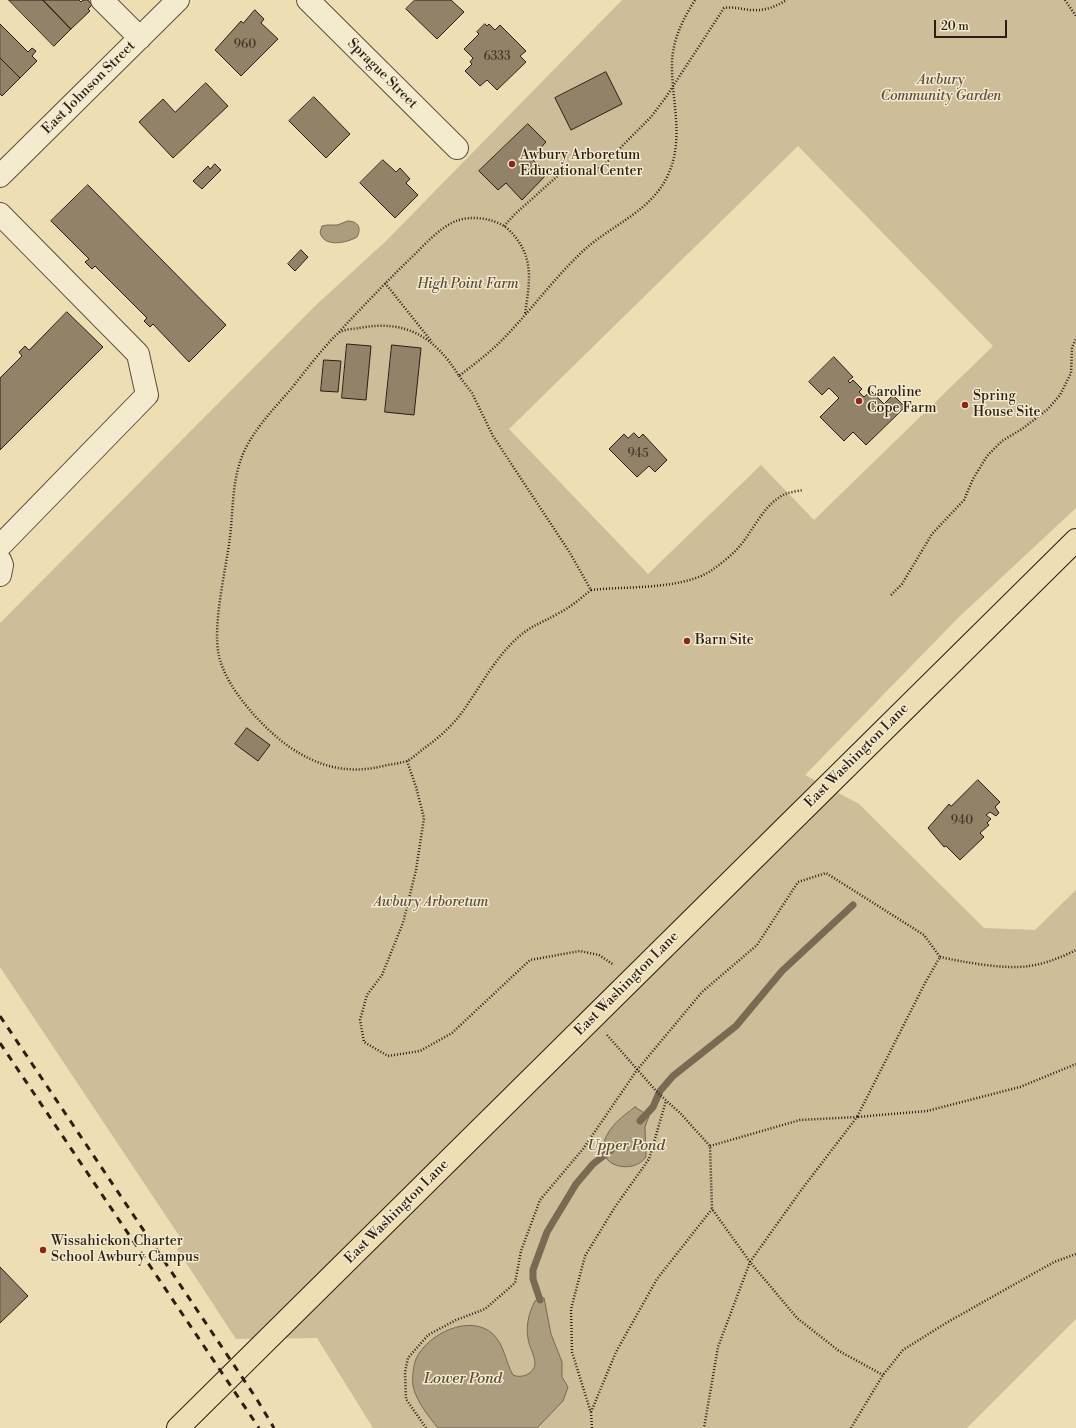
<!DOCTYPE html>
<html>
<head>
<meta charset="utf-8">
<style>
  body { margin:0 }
  #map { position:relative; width:1076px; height:1428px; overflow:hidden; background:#eedeb4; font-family:"Libre Bodoni",serif }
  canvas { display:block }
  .scale { position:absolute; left:934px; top:20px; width:73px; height:18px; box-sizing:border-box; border:2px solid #2c1e15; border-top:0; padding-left:5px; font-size:12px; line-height:14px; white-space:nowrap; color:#2c1e15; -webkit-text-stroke:3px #f4eace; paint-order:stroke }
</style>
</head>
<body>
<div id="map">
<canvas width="1076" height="1428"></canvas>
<div class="scale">20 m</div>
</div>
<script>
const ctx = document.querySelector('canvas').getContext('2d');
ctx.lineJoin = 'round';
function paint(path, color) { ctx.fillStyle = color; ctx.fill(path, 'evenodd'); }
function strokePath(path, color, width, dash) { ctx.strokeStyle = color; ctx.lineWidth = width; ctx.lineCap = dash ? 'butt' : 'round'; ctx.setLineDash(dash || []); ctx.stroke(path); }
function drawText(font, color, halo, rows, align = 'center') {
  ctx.font = font + ' "Libre Bodoni",serif'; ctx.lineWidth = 3; ctx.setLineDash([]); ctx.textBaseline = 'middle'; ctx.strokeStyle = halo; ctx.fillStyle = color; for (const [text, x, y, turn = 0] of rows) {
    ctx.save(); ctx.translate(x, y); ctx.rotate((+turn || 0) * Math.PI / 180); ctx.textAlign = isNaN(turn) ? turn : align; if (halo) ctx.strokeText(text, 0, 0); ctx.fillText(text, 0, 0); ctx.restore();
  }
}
paint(new Path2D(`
  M 622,0 L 1076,0 L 1076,508 L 959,617 L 805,775 L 859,804 L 984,928 L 1035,930 L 1076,890 L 1076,1319 L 967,1428 L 373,1428 L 317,1338 L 236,1339 L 177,1249 L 184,1243 L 0,967 L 0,623 L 315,306 L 386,241 ZM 798,146 L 993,346 L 814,520 L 761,465 L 648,574 L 509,429 Z`), '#cdbd99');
const water = new Path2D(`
  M 348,221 C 358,221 362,228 357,237 C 347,243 323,248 320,232 L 322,226 L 327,225 L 337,225 Z
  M 635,1107 L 649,1116 L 645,1127 L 646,1157 C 633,1175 597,1167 604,1142 C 609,1126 623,1116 635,1107 Z
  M 544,1298 L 551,1334 L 562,1362 L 562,1377 L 568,1387 L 563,1401 L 537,1428 L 438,1428 C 429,1417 416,1401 413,1386 C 412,1378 413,1367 416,1359 C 427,1334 470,1313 493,1334 C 505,1346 505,1361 513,1375 C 521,1379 534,1374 535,1364 C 535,1357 531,1350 529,1343 C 525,1329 528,1314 535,1301 Z`);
paint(water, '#ac9d7e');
strokePath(water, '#796a54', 1);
strokePath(new Path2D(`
  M 640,1121 L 653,1107 L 660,1091 L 673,1076 L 736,1026 L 782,971 L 853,905
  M 540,1300 L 533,1279 L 533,1270 L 547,1232 L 576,1184 L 593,1164 L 611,1150`), '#796a54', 7);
const building = new Path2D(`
  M 9,0 L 43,0 L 71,29 L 54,46 Z
  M 43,0 L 79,0 L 81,2 L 83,0 L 88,0 L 92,5 L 88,9 L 90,11 L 71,29 Z
  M 415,0 L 451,0 L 464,12 L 437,39 L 406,9 Z
  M 255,10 L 264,19 L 261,23 L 278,39 L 241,76 L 215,50 L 241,21 L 243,23 Z
  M 0,24 L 28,52 L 32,48 L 36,51 L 32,56 L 37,61 L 20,78 L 0,58 Z
  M 485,24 L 487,26 L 489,24 L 495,30 L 500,25 L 526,51 L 520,56 L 526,62 L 497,90 L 487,80 L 480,86 L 465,71 L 472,64 L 470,62 L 473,58 L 464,49 L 479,34 L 477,32 Z
  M 0,58 L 20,78 L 2,96 L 0,94 Z
  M 606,72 L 622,104 L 571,130 L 555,98 Z
  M 206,83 L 228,106 L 173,158 L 139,122 L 163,99 L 175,112 Z
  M 314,97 L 350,134 L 326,158 L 289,121 Z
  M 528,124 L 546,142 L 531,158 L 547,174 L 522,200 L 506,183 L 498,190 L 479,171 Z
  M 383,160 L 396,172 L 400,168 L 410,179 L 406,183 L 418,195 L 395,218 L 360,183 Z
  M 215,164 L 221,170 L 202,189 L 193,181 L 208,166 L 210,169 Z
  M 88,185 L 226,325 L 189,362 L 153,324 L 150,327 L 144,321 L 147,318 L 95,266 L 92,269 L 85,262 L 89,259 L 51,221 Z
  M 301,250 L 308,257 L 295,271 L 288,264 Z
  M 67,312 L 103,347 L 0,450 L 0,378 L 22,356 L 19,352 L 25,346 L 29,350 Z
  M 347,344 L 371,346 L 366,400 L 342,398 Z
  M 392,345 L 421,348 L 414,415 L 385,412 Z
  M 834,357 L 853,377 L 848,381 L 850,383 L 853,380 L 862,389 L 859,392 L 864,397 L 871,391 L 884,404 L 893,395 L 905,407 L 866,445 L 853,432 L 844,441 L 820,417 L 839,398 L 829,388 L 822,395 L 809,382 Z
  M 324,360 L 341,361 L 338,392 L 321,391 Z
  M 634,433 L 639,438 L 643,434 L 667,460 L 655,472 L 649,466 L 637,477 L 609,449 L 624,434 L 628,438 Z
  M 247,728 L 270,745 L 258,761 L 235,744 Z
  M 978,780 L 1000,802 L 995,807 L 999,813 L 996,816 L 990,812 L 986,815 L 991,819 L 987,823 L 989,825 L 980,833 L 984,837 L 960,860 L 946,846 L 944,847 L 928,828 L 949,804 L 951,806 Z
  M 0,1267 L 28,1296 L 0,1323 Z`);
paint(building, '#918268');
strokePath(building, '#2c1e15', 1);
const minor = new Path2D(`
  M 102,0 L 140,38
  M 308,0 L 457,148
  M 0,176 L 178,0
  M 0,214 L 138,354 L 147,395 L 0,546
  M 0,560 L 2,565 L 0,575`);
const major = new Path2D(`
  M 178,1428 L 1076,540`);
strokePath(minor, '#5c4e3d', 24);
strokePath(major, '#2c1e15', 24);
strokePath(new Path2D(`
  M 1065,0 L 1076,16
  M 504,226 L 514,215 L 562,172 L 580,174 L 591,172 L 602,167 L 630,138 L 651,117 L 666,97 L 724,8 C 734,6 743,10 753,10 C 766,11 776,6 787,0
  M 385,283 L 432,342
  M 339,332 C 364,305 389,279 416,253 C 427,242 441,227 456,221 C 471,215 495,218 508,229 C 535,255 530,280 525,314
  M 459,376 L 472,393 L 493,436 L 570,553 L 591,590 C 626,586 678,590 709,572 C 721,564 734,554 743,542 C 756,525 765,504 785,494 C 790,492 798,491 803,490
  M 591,590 C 581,598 571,607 559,613 C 540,624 529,626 513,642 C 491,664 478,691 460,715 C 450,728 436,740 423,749 C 418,753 413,758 407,761 C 401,763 394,764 387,765 C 350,775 320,768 288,746 C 262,727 226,688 219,656 C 212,625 226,570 230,537 C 233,512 232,487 240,462 C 249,434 272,411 291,389 C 299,379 332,336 340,332 C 345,329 354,329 359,328 C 406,319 435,337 459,376 C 472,366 485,356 497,345 C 527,316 552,280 583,251 C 611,225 651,212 668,175 C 685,138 671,100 672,62 C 673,39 683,19 695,0
  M 891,595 L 902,584 L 932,534 L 964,500 L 973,479 L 987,456 L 1002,441 L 1022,429 L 1048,409 L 1060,395 L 1071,373 L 1072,347 L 1076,339
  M 407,761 L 416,787 L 424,818 L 416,870 L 403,923 L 382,975 L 367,995 L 360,1020 L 364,1042 L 388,1056 L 420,1051 L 452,1033 L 530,960 L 580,951 L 599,955 L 614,965
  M 940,957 C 963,962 1006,970 1029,966 C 1045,964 1062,957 1076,950
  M 607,1035 L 657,1092 L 681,1114 L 710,1146 L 712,1209 L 750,1262 L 718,1347 L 704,1428
  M 710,1146 L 800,1120 L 857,1117 L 802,1189 L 750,1262 L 797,1318 L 839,1351 L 883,1375
  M 591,1412 L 616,1352 L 657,1279 L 712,1209
  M 426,1428 L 406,1399 L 405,1372 L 408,1358 L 428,1335 L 456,1320 L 485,1309 L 515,1283 L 521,1251 L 540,1200 L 583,1149 L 637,1070 L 702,992 L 757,945 L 798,882 L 826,873 L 924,935 L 940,957 L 925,983 L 857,1117 L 927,1111 L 1020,1087 L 1076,1064
  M 592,1428 L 591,1413 L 572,1352 L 571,1309 L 585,1256 L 615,1207 L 649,1159 L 666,1101
  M 851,1428 L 883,1375 L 903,1350 L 946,1323 L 1054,1262 L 1076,1254`), '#2c1e15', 2.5, [1, 2]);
strokePath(minor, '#f4eace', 22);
strokePath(major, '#eedeb4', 22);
strokePath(new Path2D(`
  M 0,1016 L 256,1398 L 274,1428
  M 0,1043 L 259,1428`), '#2c1e15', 3, [7, 7]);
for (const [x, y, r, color] of [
  [512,164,4,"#8f2418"],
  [859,401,4,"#8f2418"],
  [965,405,4,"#8f2418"],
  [687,641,4,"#8f2418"],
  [43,1250,4,"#8f2418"]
]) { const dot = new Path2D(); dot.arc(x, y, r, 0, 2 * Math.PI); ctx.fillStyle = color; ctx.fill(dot); strokePath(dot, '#f4eace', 1.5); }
drawText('12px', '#45372a', null, [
  ["960",245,45],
  ["6333",497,57],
  ["945",638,454],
  ["940",962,821]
]);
drawText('14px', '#2c1e15', '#f4eace', [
  ["Sprague Street",382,74,45],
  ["East Johnson Street",89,88,-45],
  ["East Washington Lane",857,756,-45],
  ["East Washington Lane",627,984,-45],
  ["East Washington Lane",397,1212,-45]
]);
drawText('italic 14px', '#5c4e3d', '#f4eace', [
  ["Awbury",941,81],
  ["Community Garden",941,97],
  ["High Point Farm",468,285],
  ["Awbury Arboretum",431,903]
]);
drawText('14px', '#2c1e15', '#f4eace', [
  ["Awbury Arboretum",520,156],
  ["Educational Center",520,172],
  ["Caroline",867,393],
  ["Cope Farm",867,409],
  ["Spring",973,397],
  ["House Site",973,413],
  ["Barn Site",695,641],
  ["Wissahickon Charter",51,1242],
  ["School Awbury Campus",51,1258]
], 'left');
drawText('italic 15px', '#594a3a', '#f4eace', [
  ["Upper Pond",626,1146],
  ["Lower Pond",463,1379]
]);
</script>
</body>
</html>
